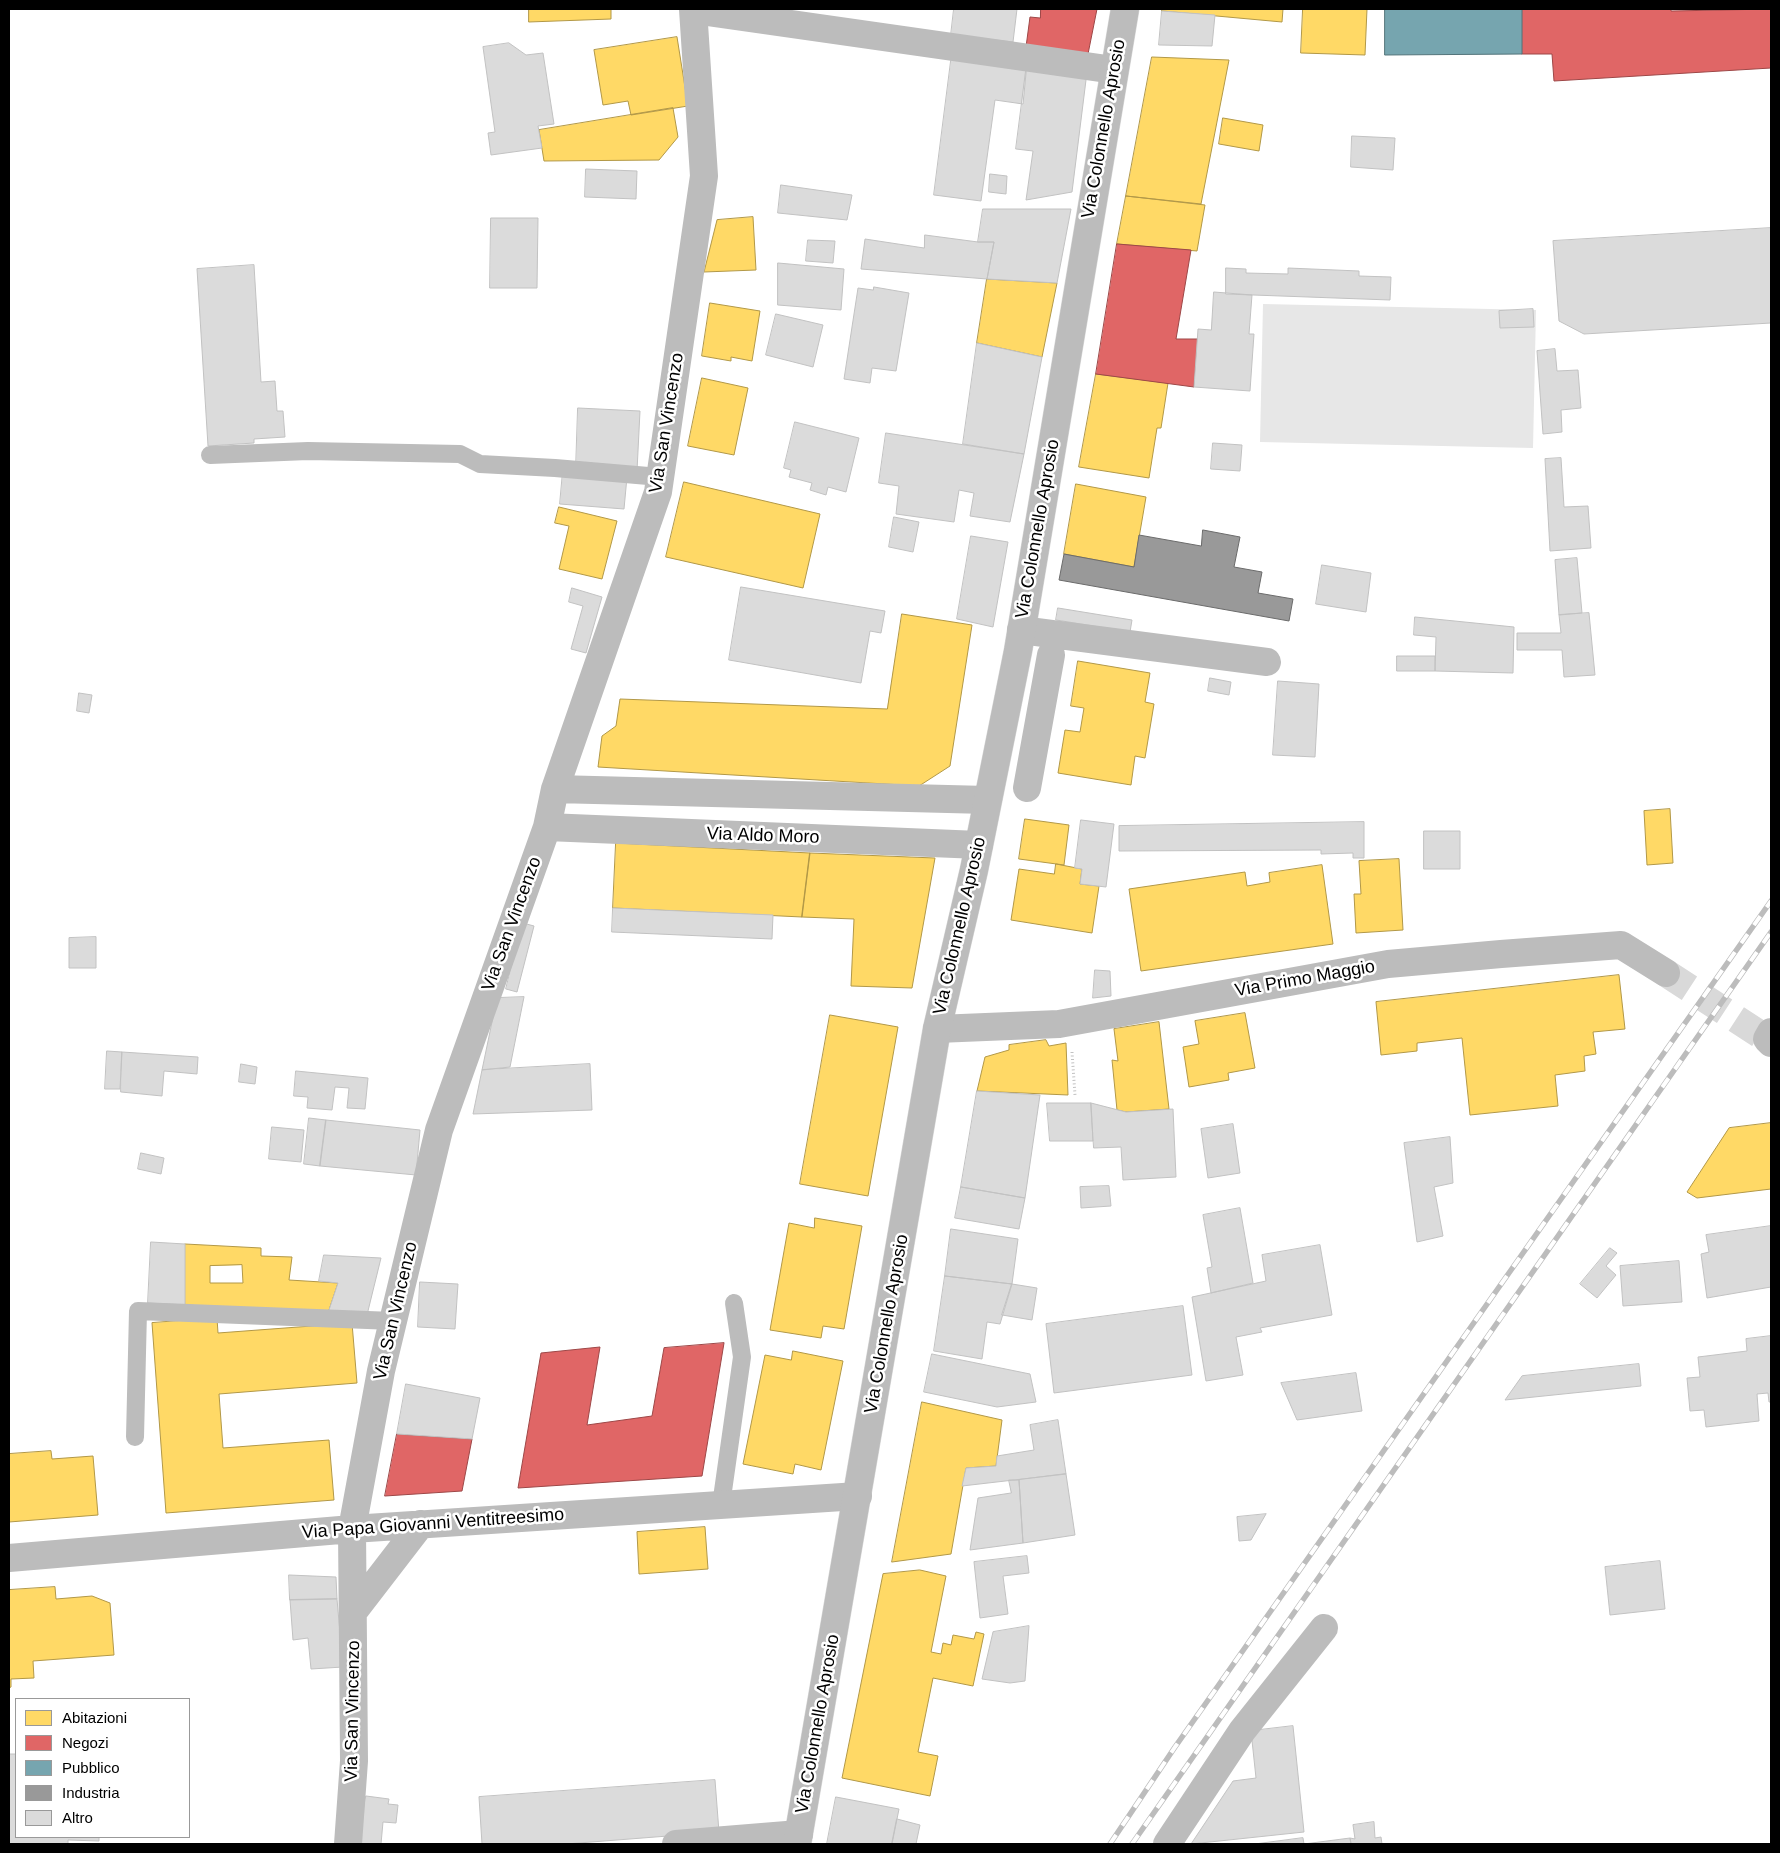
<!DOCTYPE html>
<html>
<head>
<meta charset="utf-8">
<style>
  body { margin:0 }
  #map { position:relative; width:1780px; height:1853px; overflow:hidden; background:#fff; font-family:Arial,sans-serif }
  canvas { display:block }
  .frame { position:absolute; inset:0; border:10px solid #000; pointer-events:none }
  .legend { position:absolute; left:15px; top:1698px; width:175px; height:140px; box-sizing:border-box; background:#fff; border:1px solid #999; margin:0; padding:6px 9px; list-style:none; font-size:15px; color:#000 }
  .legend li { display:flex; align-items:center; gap:10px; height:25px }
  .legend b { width:25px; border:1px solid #999 }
</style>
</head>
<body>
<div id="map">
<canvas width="1780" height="1853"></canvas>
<div class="frame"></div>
<ul class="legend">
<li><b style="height:14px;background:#ffd966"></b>Abitazioni</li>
<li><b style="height:14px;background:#e06666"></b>Negozi</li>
<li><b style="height:14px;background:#76a5af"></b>Pubblico</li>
<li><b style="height:14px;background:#999"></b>Industria</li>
<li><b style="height:14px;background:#dbdbdb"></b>Altro</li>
</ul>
</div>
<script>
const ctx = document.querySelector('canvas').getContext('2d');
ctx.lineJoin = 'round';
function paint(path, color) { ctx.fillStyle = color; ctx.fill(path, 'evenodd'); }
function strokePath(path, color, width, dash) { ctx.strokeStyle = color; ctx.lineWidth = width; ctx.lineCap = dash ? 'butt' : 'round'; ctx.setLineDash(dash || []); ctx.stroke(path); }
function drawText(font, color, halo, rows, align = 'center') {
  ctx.font = font + ' Arial,sans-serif'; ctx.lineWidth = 5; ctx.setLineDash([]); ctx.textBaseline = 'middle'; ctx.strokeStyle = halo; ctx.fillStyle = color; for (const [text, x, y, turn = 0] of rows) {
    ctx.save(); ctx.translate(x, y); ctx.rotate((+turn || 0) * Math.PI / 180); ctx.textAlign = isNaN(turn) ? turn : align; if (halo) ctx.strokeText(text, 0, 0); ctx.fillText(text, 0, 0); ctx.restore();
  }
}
paint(new Path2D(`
  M 1263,304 L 1536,310 L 1533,448 L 1260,442 Z`), '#e7e7e7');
const homes = new Path2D(`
  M 529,9 L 611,9 L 611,19 L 529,22 Z
  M 1162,9 L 1283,9 L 1282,22 L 1162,11 Z
  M 1303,9 L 1367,9 L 1365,55 L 1301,53 Z
  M 677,37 L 688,106 L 631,115 L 628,101 L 603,105 L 594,50 Z
  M 1152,57 L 1229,60 L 1201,204 L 1126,196 Z
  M 673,108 L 678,137 L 659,160 L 544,161 L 539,130 Z
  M 1223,118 L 1263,125 L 1259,151 L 1219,144 Z
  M 1126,196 L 1205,205 L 1197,251 L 1117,244 Z
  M 753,217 L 756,270 L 704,272 L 717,220 Z
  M 987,279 L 1057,283 L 1042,357 L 977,343 Z
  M 710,303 L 760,311 L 752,361 L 731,357 L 731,361 L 702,356 Z
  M 1096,374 L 1168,383 L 1161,428 L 1157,428 L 1149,478 L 1079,467 Z
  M 702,378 L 748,388 L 734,455 L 688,446 Z
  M 684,482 L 820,514 L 803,588 L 666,557 Z
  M 1076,484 L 1146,497 L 1134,567 L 1064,554 Z
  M 559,507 L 617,521 L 602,579 L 559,569 L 569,526 L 555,523 Z
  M 902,614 L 972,625 L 950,766 L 919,786 L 598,767 L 602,736 L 616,726 L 620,699 L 887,709 Z
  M 1078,661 L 1150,673 L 1145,702 L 1154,704 L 1145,758 L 1135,756 L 1131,785 L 1058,773 L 1065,730 L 1080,732 L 1084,708 L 1071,706 Z
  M 1670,809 L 1673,863 L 1647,865 L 1644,811 Z
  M 1025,819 L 1069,825 L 1064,865 L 1019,859 Z
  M 616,843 L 810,853 L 802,917 L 613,908 Z
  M 810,853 L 935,858 L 912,988 L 851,986 L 854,919 L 802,917 Z
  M 1399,859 L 1403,930 L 1356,933 L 1354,894 L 1361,894 L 1359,861 Z
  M 1056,864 L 1082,869 L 1080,884 L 1099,886 L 1092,933 L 1011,920 L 1019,869 L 1054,874 Z
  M 1322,865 L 1333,944 L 1141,971 L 1129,889 L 1245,872 L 1247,886 L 1270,882 L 1269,873 Z
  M 1619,975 L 1625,1029 L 1593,1032 L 1596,1054 L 1584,1056 L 1585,1071 L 1555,1075 L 1558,1106 L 1470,1115 L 1462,1038 L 1417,1043 L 1417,1051 L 1381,1055 L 1376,1002 Z
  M 1245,1013 L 1255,1068 L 1228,1073 L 1229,1080 L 1189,1087 L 1183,1047 L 1199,1044 L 1195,1021 Z
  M 830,1015 L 898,1027 L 868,1196 L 800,1184 Z
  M 1159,1022 L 1169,1109 L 1126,1112 L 1117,1110 L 1112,1060 L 1118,1061 L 1114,1029 Z
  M 1046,1040 L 1049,1046 L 1066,1043 L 1068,1095 L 977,1091 L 985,1057 L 1009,1050 L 1009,1045 Z
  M 1771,1123 L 1771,1189 L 1697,1198 L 1687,1192 L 1729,1128 Z
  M 815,1218 L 862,1226 L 844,1329 L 823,1326 L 821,1338 L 770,1330 L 789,1223 L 814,1228 Z
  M 185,1244 L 261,1248 L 261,1256 L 292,1257 L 289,1280 L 338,1283 L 328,1313 L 185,1305 ZM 242,1265 L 243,1283 L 210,1283 L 210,1266 Z
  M 217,1318 L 218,1333 L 352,1323 L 357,1383 L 219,1394 L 223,1448 L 329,1440 L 334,1500 L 166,1513 L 152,1323 Z
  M 793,1351 L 843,1361 L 821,1470 L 795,1464 L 793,1474 L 743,1464 L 765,1355 L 791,1360 Z
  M 922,1402 L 1002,1420 L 996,1466 L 966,1468 L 951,1554 L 892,1562 Z
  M 51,1451 L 52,1459 L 93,1456 L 98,1515 L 9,1522 L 9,1454 Z
  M 705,1527 L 708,1569 L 639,1574 L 637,1532 Z
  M 920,1570 L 946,1576 L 931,1652 L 941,1654 L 943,1643 L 951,1645 L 953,1635 L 974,1639 L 976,1632 L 984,1634 L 973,1686 L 933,1678 L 918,1752 L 938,1756 L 930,1796 L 842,1778 L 883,1574 Z
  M 55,1587 L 56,1599 L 92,1596 L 110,1603 L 114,1655 L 33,1661 L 34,1678 L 11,1679 L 11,1687 L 9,1688 L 9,1590 Z`);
paint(homes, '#ffd966');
strokePath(homes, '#b29847', 1);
const shops = new Path2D(`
  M 1041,9 L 1097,9 L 1088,54 L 1026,47 L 1030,17 L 1040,18 Z
  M 1522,9 L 1671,9 L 1671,11 L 1771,9 L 1771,68 L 1554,81 L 1552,54 L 1522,54 Z
  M 1117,244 L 1191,250 L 1176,339 L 1198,339 L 1194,387 L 1096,374 Z
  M 724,1343 L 702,1476 L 518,1488 L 541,1353 L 600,1347 L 587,1425 L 652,1416 L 664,1348 Z
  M 397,1434 L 472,1439 L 462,1491 L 385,1496 Z`);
paint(shops, '#e06666');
strokePath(shops, '#9d4747', 1);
const public = new Path2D(`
  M 1385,9 L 1522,9 L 1522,54 L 1385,55 Z`);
paint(public, '#76a5af');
strokePath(public, '#53747a', 1);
const industry = new Path2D(`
  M 1203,530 L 1240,537 L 1234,567 L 1262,572 L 1258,593 L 1293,599 L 1289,621 L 1059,580 L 1064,554 L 1134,567 L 1139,535 L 1201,546 Z`);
paint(industry, '#999');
strokePath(industry, '#6b6b6b', 1);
const building = new Path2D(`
  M 954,9 L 1017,9 L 1013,42 L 951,35 Z
  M 1162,11 L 1215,15 L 1212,46 L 1159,45 Z
  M 509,43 L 526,55 L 543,53 L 554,124 L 538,126 L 542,148 L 491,155 L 488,133 L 495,132 L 483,47 Z
  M 952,53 L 1027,63 L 1023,104 L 995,100 L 981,201 L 934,195 Z
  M 1027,63 L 1087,72 L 1072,192 L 1026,200 L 1033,151 L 1016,149 Z
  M 1352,136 L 1395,138 L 1393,170 L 1351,167 Z
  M 586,169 L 637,171 L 636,199 L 585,197 Z
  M 990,174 L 1007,176 L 1006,194 L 989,192 Z
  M 781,185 L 852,195 L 847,220 L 778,213 Z
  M 983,209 L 1071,209 L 1057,283 L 987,279 L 994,242 L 978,242 Z
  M 491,218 L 538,218 L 537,288 L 490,288 Z
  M 1771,228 L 1771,323 L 1584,334 L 1559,321 L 1553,241 Z
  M 925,235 L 978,242 L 994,242 L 987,279 L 861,269 L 865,239 L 924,248 Z
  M 808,240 L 835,241 L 833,263 L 806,261 Z
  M 778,263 L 844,269 L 841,310 L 778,305 Z
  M 254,265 L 261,382 L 275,381 L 277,411 L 283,411 L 285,437 L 254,439 L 254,443 L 208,446 L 197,269 Z
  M 1226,268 L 1246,269 L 1246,273 L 1288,274 L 1288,268 L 1359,271 L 1359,276 L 1391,277 L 1390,300 L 1226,294 Z
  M 874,287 L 909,293 L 896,371 L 872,368 L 870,383 L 844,379 L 858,288 L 873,290 Z
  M 1214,292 L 1252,295 L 1249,334 L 1254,334 L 1250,391 L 1194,387 L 1198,329 L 1211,330 Z
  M 1533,309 L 1534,327 L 1500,328 L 1499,311 Z
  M 776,314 L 823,325 L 813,367 L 766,355 Z
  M 977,343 L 1042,357 L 1024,454 L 963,444 Z
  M 1555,349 L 1557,371 L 1578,370 L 1581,408 L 1561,410 L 1562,432 L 1543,434 L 1537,351 Z
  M 578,408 L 640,411 L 637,471 L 576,468 Z
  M 795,422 L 859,438 L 846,492 L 828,487 L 826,495 L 810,490 L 812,483 L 789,477 L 791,470 L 784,468 Z
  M 886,433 L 1024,454 L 1010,522 L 970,516 L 974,493 L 959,490 L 954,522 L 896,514 L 899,486 L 879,483 Z
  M 1213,443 L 1242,445 L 1240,471 L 1211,469 Z
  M 1561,458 L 1564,507 L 1588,506 L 1591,548 L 1550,551 L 1545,459 Z
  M 563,471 L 627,477 L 624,509 L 560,504 Z
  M 894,517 L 919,522 L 913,552 L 889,547 Z
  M 971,536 L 1008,542 L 993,627 L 957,619 Z
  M 1577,558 L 1582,613 L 1559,615 L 1555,560 Z
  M 1322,565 L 1371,573 L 1366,612 L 1316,604 Z
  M 741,587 L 885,611 L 881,633 L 870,631 L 861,683 L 729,660 Z
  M 572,588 L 602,597 L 586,653 L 571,649 L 583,606 L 569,602 Z
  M 1058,608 L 1132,620 L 1130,632 L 1056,620 Z
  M 1589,613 L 1595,675 L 1564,677 L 1562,650 L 1517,650 L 1517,633 L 1561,633 L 1559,615 Z
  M 1415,617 L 1514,627 L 1513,673 L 1435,671 L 1436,637 L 1414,635 Z
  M 1397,656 L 1435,656 L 1435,671 L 1397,671 Z
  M 1210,678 L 1231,682 L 1229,695 L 1208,691 Z
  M 1278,681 L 1319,684 L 1315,757 L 1273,755 Z
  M 79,693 L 92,695 L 89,713 L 77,711 Z
  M 1081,820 L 1114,824 L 1106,887 L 1080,884 L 1082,869 L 1075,868 Z
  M 1364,822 L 1364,858 L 1353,858 L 1353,853 L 1321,854 L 1321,850 L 1119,851 L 1119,826 Z
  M 1424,831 L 1460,831 L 1460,869 L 1424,869 Z
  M 613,908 L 773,915 L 772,939 L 612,932 Z
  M 523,923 L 534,926 L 517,992 L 506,989 Z
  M 96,937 L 96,968 L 69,968 L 69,938 Z
  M 1095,970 L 1110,971 L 1111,996 L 1093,998 Z
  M 524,997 L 510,1067 L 482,1070 L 497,998 Z
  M 107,1051 L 122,1052 L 120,1089 L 105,1089 Z
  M 122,1052 L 198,1057 L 197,1074 L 164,1071 L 162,1096 L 121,1092 Z
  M 241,1064 L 257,1067 L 255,1084 L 239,1082 Z
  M 590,1064 L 592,1110 L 473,1114 L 482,1070 Z
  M 296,1071 L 368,1078 L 365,1109 L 347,1108 L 349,1088 L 335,1087 L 332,1110 L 307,1108 L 308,1097 L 294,1096 Z
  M 977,1091 L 1040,1095 L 1025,1198 L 961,1187 Z
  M 1047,1103 L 1091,1103 L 1093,1141 L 1050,1141 Z
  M 1091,1103 L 1126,1112 L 1173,1109 L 1176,1177 L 1123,1180 L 1121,1147 L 1094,1148 Z
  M 309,1118 L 326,1120 L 320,1166 L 304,1164 Z
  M 326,1120 L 420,1130 L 416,1175 L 320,1166 Z
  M 1233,1124 L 1240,1173 L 1208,1178 L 1201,1129 Z
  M 272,1127 L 304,1130 L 301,1162 L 269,1159 Z
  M 1450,1137 L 1453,1183 L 1434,1187 L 1443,1236 L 1417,1242 L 1404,1143 Z
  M 141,1153 L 164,1158 L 161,1174 L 138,1169 Z
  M 1109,1186 L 1111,1206 L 1081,1208 L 1080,1187 Z
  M 961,1187 L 1025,1198 L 1019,1229 L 955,1218 Z
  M 1240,1208 L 1253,1283 L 1211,1293 L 1207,1268 L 1212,1267 L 1203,1215 Z
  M 1771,1226 L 1771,1287 L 1707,1298 L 1701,1254 L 1709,1252 L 1706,1235 Z
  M 951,1229 L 1018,1239 L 1012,1284 L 945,1276 Z
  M 151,1242 L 185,1244 L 185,1305 L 148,1303 Z
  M 1320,1245 L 1332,1315 L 1260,1328 L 1262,1332 L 1236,1337 L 1243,1375 L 1206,1381 L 1192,1297 L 1266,1281 L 1262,1255 Z
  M 1610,1248 L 1617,1253 L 1606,1266 L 1616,1275 L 1597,1298 L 1580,1284 Z
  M 324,1255 L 381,1258 L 367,1315 L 328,1313 L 338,1283 L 319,1281 Z
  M 1679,1261 L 1682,1302 L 1623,1306 L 1620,1266 Z
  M 945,1276 L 1012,1284 L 1000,1324 L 987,1322 L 982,1359 L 934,1351 Z
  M 420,1282 L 458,1284 L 455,1329 L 418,1327 Z
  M 1012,1284 L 1037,1288 L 1032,1320 L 1002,1315 Z
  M 1183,1306 L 1192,1375 L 1054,1393 L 1046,1324 Z
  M 1771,1336 L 1771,1402 L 1769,1402 L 1768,1393 L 1757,1394 L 1759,1421 L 1706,1427 L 1704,1410 L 1690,1411 L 1687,1378 L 1700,1377 L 1698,1357 L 1747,1351 L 1746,1339 Z
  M 932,1354 L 1030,1374 L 1036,1402 L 997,1407 L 924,1392 Z
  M 1639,1364 L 1641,1386 L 1505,1400 L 1522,1376 Z
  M 1356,1373 L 1362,1411 L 1297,1420 L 1281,1383 Z
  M 406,1384 L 480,1398 L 472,1439 L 397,1434 Z
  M 1058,1420 L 1066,1474 L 962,1486 L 966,1468 L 996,1466 L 997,1456 L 1034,1450 L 1030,1425 Z
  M 1066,1474 L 1075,1535 L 1023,1543 L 1019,1480 Z
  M 1009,1480 L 1019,1480 L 1023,1543 L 970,1550 L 978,1498 L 1011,1493 Z
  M 1266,1514 L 1251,1540 L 1239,1541 L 1237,1517 Z
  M 1027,1556 L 1029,1573 L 1003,1576 L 1008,1614 L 980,1618 L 974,1562 Z
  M 1660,1561 L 1665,1609 L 1610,1615 L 1605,1567 Z
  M 289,1575 L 336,1577 L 337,1599 L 290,1600 Z
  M 337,1599 L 343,1667 L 311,1669 L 308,1638 L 293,1640 L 290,1600 Z
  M 1029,1626 L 1025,1681 L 1010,1683 L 982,1679 L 993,1632 Z
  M 1293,1726 L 1304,1832 L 1191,1844 L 1233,1781 L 1256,1778 L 1251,1731 Z
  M 9,1754 L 16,1754 L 16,1837 L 99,1837 L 99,1841 L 68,1840 L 68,1844 L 9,1844 Z
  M 715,1780 L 719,1832 L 566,1844 L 482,1844 L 479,1797 Z
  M 366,1796 L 389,1799 L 388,1804 L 398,1805 L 396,1823 L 383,1822 L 381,1844 L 360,1844 Z
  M 836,1797 L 899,1809 L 892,1844 L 827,1844 Z
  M 897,1819 L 920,1825 L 916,1844 L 892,1844 Z
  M 1374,1822 L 1375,1838 L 1381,1837 L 1382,1844 L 1351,1844 L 1350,1838 L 1355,1839 L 1353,1825 Z
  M 1303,1838 L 1304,1844 L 1350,1838 L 1351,1844 L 1255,1844 Z`);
paint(building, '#dbdbdb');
strokePath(building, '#c2c2c2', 1);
strokePath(new Path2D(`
  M 1666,973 L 1767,1039`), '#d9d9d9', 28, [28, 14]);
const primary = new Path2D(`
  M 797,1844 L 937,1029 L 974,870 L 1018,651 L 1125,9`);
strokePath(primary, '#dbdbdb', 29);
strokePath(new Path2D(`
  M 1072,1052 L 1075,1095`), '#c2c2c2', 3, [1, 2.5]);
strokePath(new Path2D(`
  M 210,455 L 308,451 L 460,454 L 480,464 L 555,468 L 660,477
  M 135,1437 L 138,1311 L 393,1321
  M 721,1505 L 742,1357 L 734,1303`), '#bcbcbc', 18);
strokePath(new Path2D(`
  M 693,10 L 1114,70
  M 1021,630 L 1267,662
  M 1027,788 L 1051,655
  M 555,789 L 987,800
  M 547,827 L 979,845
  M 937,1029 L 1059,1024 L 1388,964 L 1501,954 L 1621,945 L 1666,973
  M 1771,1032 L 1767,1039 L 1771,1043
  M 9,1558 L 352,1529 L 858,1496
  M 354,1611 L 421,1524
  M 348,1844 L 354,1761 L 352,1529 L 381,1371 L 439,1130 L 547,827 L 555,789 L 658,492 L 704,176 L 693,9
  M 676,1844 L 799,1834
  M 1167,1844 L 1242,1731 L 1324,1628`), '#bcbcbc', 28);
strokePath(primary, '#bcbcbc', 28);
const rail = new Path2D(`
  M 1110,1844 L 1175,1747 L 1771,901
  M 1132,1844 L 1771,932`);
strokePath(rail, '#bcbcbc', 5.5);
strokePath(rail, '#fff', 4, [11]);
drawText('18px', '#000', '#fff', [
  ["Via Colonnello Aprosio",1104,129,-80],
  ["Via San Vincenzo",667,423,-81],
  ["Via Colonnello Aprosio",1038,529,-80],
  ["Via Aldo Moro",763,836,2],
  ["Via San Vincenzo",512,924,-70],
  ["Via Colonnello Aprosio",960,926,-77],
  ["Via Primo Maggio",1305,979,-10],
  ["Via San Vincenzo",396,1311,-77],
  ["Via Colonnello Aprosio",887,1324,-80],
  ["Via Papa Giovanni Ventitreesimo",433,1524,-4],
  ["Via San Vincenzo",353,1711,-89],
  ["Via Colonnello Aprosio",818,1724,-80]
]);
</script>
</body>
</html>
